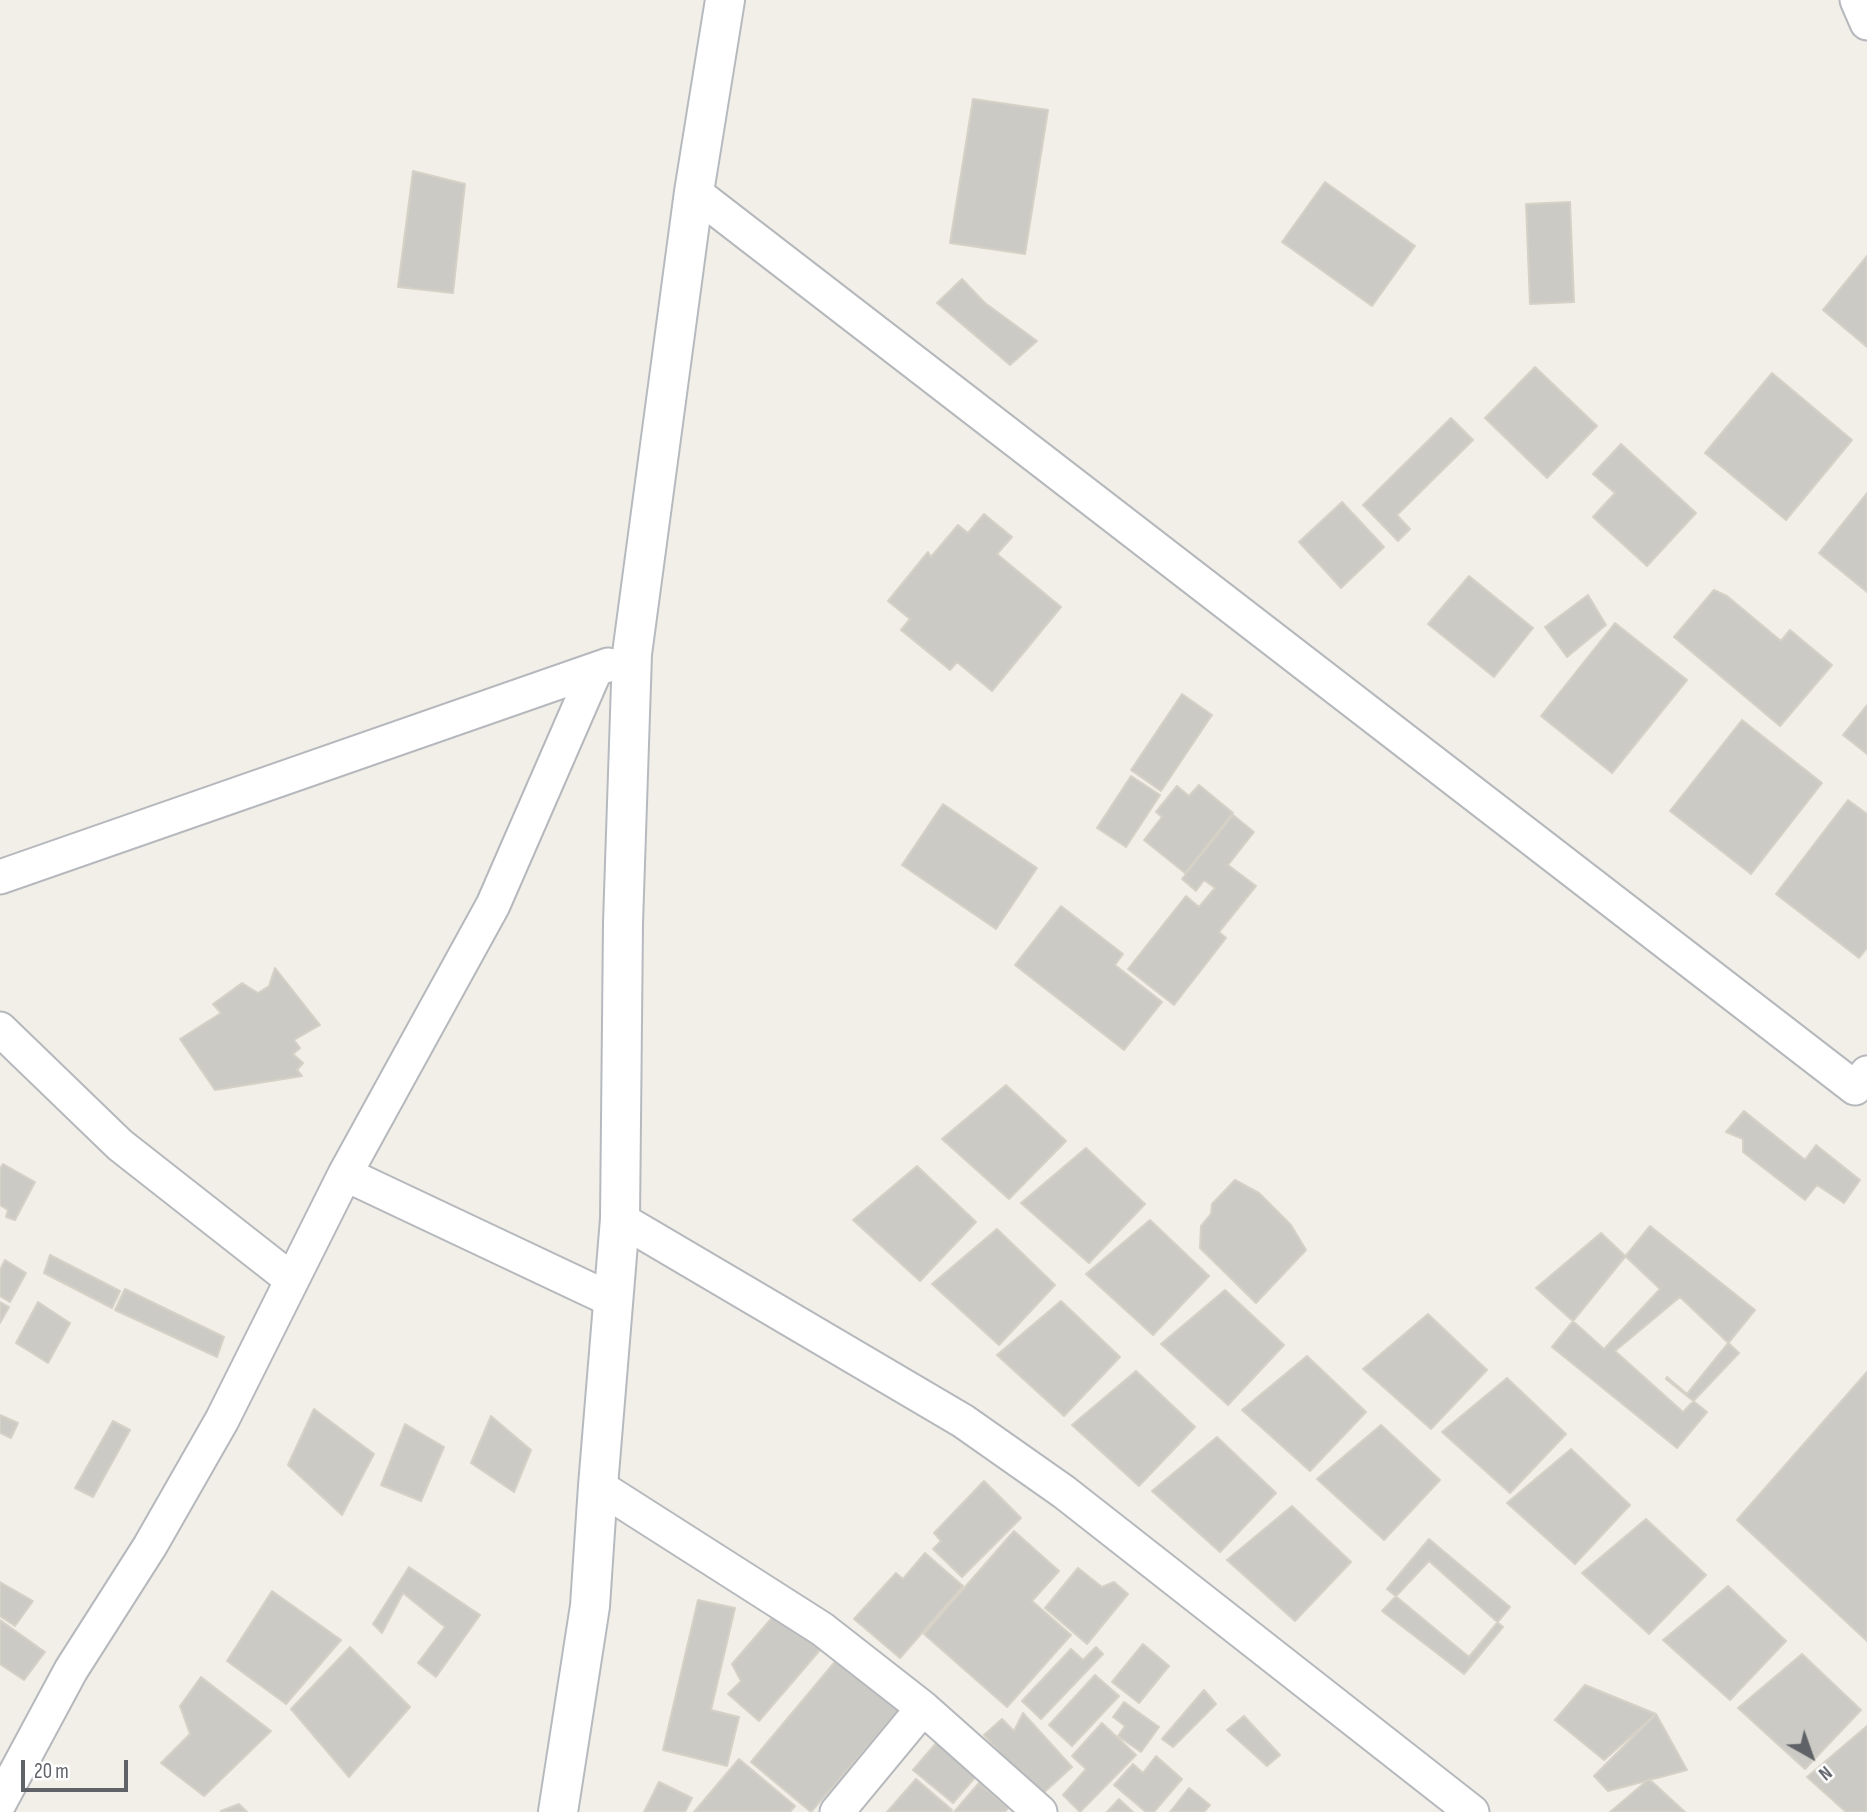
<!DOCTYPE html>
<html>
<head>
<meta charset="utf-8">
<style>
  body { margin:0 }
  #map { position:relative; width:1867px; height:1812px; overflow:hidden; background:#f1efe8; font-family:"Sofia Sans Condensed",sans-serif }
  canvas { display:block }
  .north { position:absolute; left:1776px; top:1721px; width:70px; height:70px; -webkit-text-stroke:5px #fff; paint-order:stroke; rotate:140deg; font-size:19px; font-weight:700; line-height:28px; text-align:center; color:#5f6368 }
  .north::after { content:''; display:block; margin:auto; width:24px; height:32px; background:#5f6368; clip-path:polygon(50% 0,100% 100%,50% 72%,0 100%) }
  .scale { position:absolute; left:21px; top:1760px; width:107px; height:32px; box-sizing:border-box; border:4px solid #5f6368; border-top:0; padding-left:9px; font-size:21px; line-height:24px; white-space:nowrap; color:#5f6368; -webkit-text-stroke:5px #fff; paint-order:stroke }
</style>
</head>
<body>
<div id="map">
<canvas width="1867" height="1812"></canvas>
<div class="north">N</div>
<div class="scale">20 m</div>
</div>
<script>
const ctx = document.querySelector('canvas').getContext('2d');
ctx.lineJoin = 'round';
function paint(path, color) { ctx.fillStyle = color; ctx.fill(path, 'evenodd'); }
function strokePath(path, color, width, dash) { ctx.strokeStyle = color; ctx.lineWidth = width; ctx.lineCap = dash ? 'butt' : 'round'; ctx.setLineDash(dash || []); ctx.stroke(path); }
const building = new Path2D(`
  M 973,99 L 1048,110 L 1025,254 L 950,243 Z
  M 413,171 L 465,184 L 453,293 L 398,287 Z
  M 1325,182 L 1415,246 L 1372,306 L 1282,242 Z
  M 1570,202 L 1574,302 L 1530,304 L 1526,204 Z
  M 1867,256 L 1867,347 L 1823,310 Z
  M 962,279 L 985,303 L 1037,341 L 1010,365 L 937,303 Z
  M 1535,367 L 1597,426 L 1547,478 L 1485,418 Z
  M 1772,373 L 1852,440 L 1786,520 L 1705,453 Z
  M 1451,418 L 1473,440 L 1397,515 L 1410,529 L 1398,541 L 1363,505 Z
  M 1621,444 L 1696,513 L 1647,566 L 1593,517 L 1615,493 L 1593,474 Z
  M 1867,493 L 1867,592 L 1819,553 Z
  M 1342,502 L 1384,547 L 1341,588 L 1299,542 Z
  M 984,514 L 1012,537 L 997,554 L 1061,607 L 992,691 L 957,662 L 950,670 L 901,630 L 910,619 L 888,601 L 928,552 L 931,557 L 958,525 L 968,533 Z
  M 1469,576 L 1533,628 L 1494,677 L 1428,624 Z
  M 1714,590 L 1727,596 L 1781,641 L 1790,630 L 1832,665 L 1780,726 L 1674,637 Z
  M 1588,595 L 1606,625 L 1567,657 L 1545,627 Z
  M 1615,623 L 1687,680 L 1612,773 L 1541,716 Z
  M 1182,694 L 1212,715 L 1161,791 L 1131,770 Z
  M 1867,705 L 1867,754 L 1843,735 Z
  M 1742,720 L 1822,783 L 1751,874 L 1670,811 Z
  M 1131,776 L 1160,795 L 1126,847 L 1097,828 Z
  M 1199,785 L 1233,813 L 1185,873 L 1144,840 L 1162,817 L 1156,812 L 1177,786 L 1189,796 Z
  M 1848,800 L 1867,814 L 1867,948 L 1859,958 L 1776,894 Z
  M 943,804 L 1037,868 L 996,929 L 902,865 Z
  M 1233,815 L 1254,832 L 1228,865 L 1256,886 L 1219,932 L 1226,938 L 1174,1005 L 1128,969 L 1186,896 L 1199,907 L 1215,888 L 1204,880 L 1196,891 L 1182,879 Z
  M 1061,906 L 1123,954 L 1115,965 L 1162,1002 L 1124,1050 L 1015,965 Z
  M 275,968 L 320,1025 L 294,1040 L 300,1048 L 293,1054 L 303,1063 L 297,1070 L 302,1076 L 215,1090 L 180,1039 L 221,1013 L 213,1004 L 242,983 L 258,993 L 269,986 Z
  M 1006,1085 L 1066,1141 L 1009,1199 L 942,1139 Z
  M 1744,1111 L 1805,1160 L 1816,1145 L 1860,1180 L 1844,1203 L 1817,1185 L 1805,1200 L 1743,1152 L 1743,1139 L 1726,1132 Z
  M 1086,1148 L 1145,1204 L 1089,1263 L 1021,1203 Z
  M 3,1164 L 35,1182 L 15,1220 L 6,1217 L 8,1210 L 0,1205 L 0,1169 Z
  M 917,1166 L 976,1222 L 920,1281 L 853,1220 Z
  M 1235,1180 L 1259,1193 L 1291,1225 L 1306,1250 L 1256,1303 L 1200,1248 L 1201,1226 L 1211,1214 L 1212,1204 Z
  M 1150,1220 L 1209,1276 L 1153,1335 L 1086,1274 Z
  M 1650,1226 L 1755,1310 L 1687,1394 L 1667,1377 L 1666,1379 L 1707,1412 L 1677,1448 L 1552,1347 Z
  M 997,1229 L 1055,1285 L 999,1345 L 932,1284 Z
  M 1601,1233 L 1660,1289 L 1604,1349 L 1536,1288 Z
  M 50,1255 L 120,1291 L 112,1308 L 44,1273 Z
  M 5,1260 L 26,1273 L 10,1302 L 0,1296 L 0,1270 Z
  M 125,1289 L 224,1337 L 217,1357 L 115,1310 Z
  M 1225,1290 L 1284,1345 L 1228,1405 L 1161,1344 Z
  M 1680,1297 L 1739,1353 L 1683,1412 L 1615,1351 Z
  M 1061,1301 L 1120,1357 L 1064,1416 L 997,1355 Z
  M 0,1302 L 9,1307 L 0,1323 Z
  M 38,1302 L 70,1323 L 48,1363 L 16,1343 Z
  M 1428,1314 L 1487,1370 L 1431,1429 L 1363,1369 Z
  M 1307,1356 L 1366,1412 L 1310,1471 L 1242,1410 Z
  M 1136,1371 L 1195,1427 L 1139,1486 L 1072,1425 Z
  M 1867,1372 L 1867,1641 L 1737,1520 Z
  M 1507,1378 L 1566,1434 L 1510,1493 L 1442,1432 Z
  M 314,1409 L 374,1454 L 342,1515 L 288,1465 Z
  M 0,1415 L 18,1423 L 11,1438 L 0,1433 Z
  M 491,1416 L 531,1450 L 514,1492 L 471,1463 Z
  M 113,1421 L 130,1430 L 93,1497 L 75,1488 Z
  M 405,1424 L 444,1447 L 421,1501 L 381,1485 Z
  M 1381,1425 L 1440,1480 L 1384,1540 L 1317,1479 Z
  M 1217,1437 L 1276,1493 L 1220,1552 L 1152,1491 Z
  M 1571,1449 L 1630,1505 L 1575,1564 L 1507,1503 Z
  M 984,1481 L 1021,1518 L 962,1577 L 933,1549 L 941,1541 L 934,1533 Z
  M 1292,1506 L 1351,1562 L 1295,1621 L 1227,1560 Z
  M 1646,1519 L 1706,1575 L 1649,1634 L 1582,1573 Z
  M 1014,1531 L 1059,1571 L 1032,1601 L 1071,1635 L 1007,1707 L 924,1634 Z
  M 1429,1539 L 1510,1607 L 1469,1657 L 1387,1589 Z
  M 925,1553 L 963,1586 L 900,1658 L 854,1619 L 896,1573 L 903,1579 Z
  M 1429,1561 L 1503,1627 L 1464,1674 L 1382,1611 Z
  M 409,1567 L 480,1615 L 436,1677 L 418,1663 L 445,1627 L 403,1593 L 382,1633 L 373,1624 Z
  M 1078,1568 L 1102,1587 L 1114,1582 L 1128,1594 L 1087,1644 L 1045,1608 Z
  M 0,1582 L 33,1601 L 15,1626 L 0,1616 Z
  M 1728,1586 L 1786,1641 L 1730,1700 L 1663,1640 Z
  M 272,1591 L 341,1640 L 286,1704 L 227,1661 Z
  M 698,1600 L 735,1608 L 711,1710 L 739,1717 L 727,1766 L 663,1750 Z
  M 777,1612 L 820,1650 L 759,1721 L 728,1694 L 741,1681 L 732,1664 Z
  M 0,1620 L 45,1652 L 24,1680 L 0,1664 Z
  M 1143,1644 L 1169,1666 L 1139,1703 L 1112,1682 Z
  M 350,1647 L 410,1707 L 349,1777 L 291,1709 Z
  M 1096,1647 L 1103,1654 L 1041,1719 L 1022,1701 L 1071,1649 L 1083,1660 Z
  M 1802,1654 L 1861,1710 L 1805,1769 L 1738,1708 Z
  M 839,1657 L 900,1709 L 811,1812 L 751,1762 Z
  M 1095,1675 L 1119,1696 L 1072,1746 L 1049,1725 Z
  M 201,1677 L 271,1731 L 204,1796 L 161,1763 L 190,1734 L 180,1706 Z
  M 1585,1685 L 1656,1714 L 1604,1760 L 1555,1720 Z
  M 1204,1690 L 1216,1704 L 1173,1747 L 1162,1739 Z
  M 1124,1702 L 1159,1727 L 1141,1752 L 1118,1736 L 1125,1726 L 1113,1717 Z
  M 1023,1713 L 1072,1767 L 1039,1797 L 984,1735 L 1002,1719 L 1014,1731 Z
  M 1656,1714 L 1687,1770 L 1608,1791 L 1594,1776 Z
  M 1244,1716 L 1280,1755 L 1267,1766 L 1227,1730 Z
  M 1102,1723 L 1136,1755 L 1080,1812 L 1063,1795 L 1086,1769 L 1072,1756 Z
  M 1867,1726 L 1867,1812 L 1846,1812 L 1807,1777 Z
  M 938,1741 L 977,1775 L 953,1803 L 913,1770 Z
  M 1156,1756 L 1182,1779 L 1154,1812 L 1146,1812 L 1114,1785 L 1133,1764 L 1143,1773 Z
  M 739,1759 L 795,1806 L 790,1812 L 694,1812 Z
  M 916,1779 L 952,1810 L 950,1812 L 887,1812 Z
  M 1649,1779 L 1685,1812 L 1610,1812 Z
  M 659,1782 L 692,1798 L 685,1812 L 644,1812 Z
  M 979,1783 L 1008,1808 L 1005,1812 L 954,1812 Z
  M 1189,1788 L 1210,1805 L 1204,1812 L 1170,1812 Z
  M 1119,1799 L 1133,1812 L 1107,1812 Z
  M 239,1804 L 247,1812 L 221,1812 L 221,1811 Z`);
paint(building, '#cccac5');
strokePath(building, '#d6d1c6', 2);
const street = new Path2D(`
  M 1857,0 L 1867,23
  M 694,192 L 1855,1088 L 1867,1073
  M 0,877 L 608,665
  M 0,1029 L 120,1145 L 292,1280
  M 345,1174 L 614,1301
  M 620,1219 L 963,1421 L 1064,1492 L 1472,1812
  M 598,1486 L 822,1629 L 923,1708 L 1040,1812
  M 0,1802 L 71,1670 L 150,1546 L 222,1420 L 345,1174 L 493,905 L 595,671
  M 837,1812 L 923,1708`);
const secondary = new Path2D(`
  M 558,1812 L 590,1606 L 598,1486 L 620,1219 L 623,923 L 632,654 L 694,192 L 725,0`);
strokePath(street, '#b5b8bc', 37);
strokePath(secondary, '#b6babf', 42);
strokePath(street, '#fff', 33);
strokePath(secondary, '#fff', 38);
</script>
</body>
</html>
